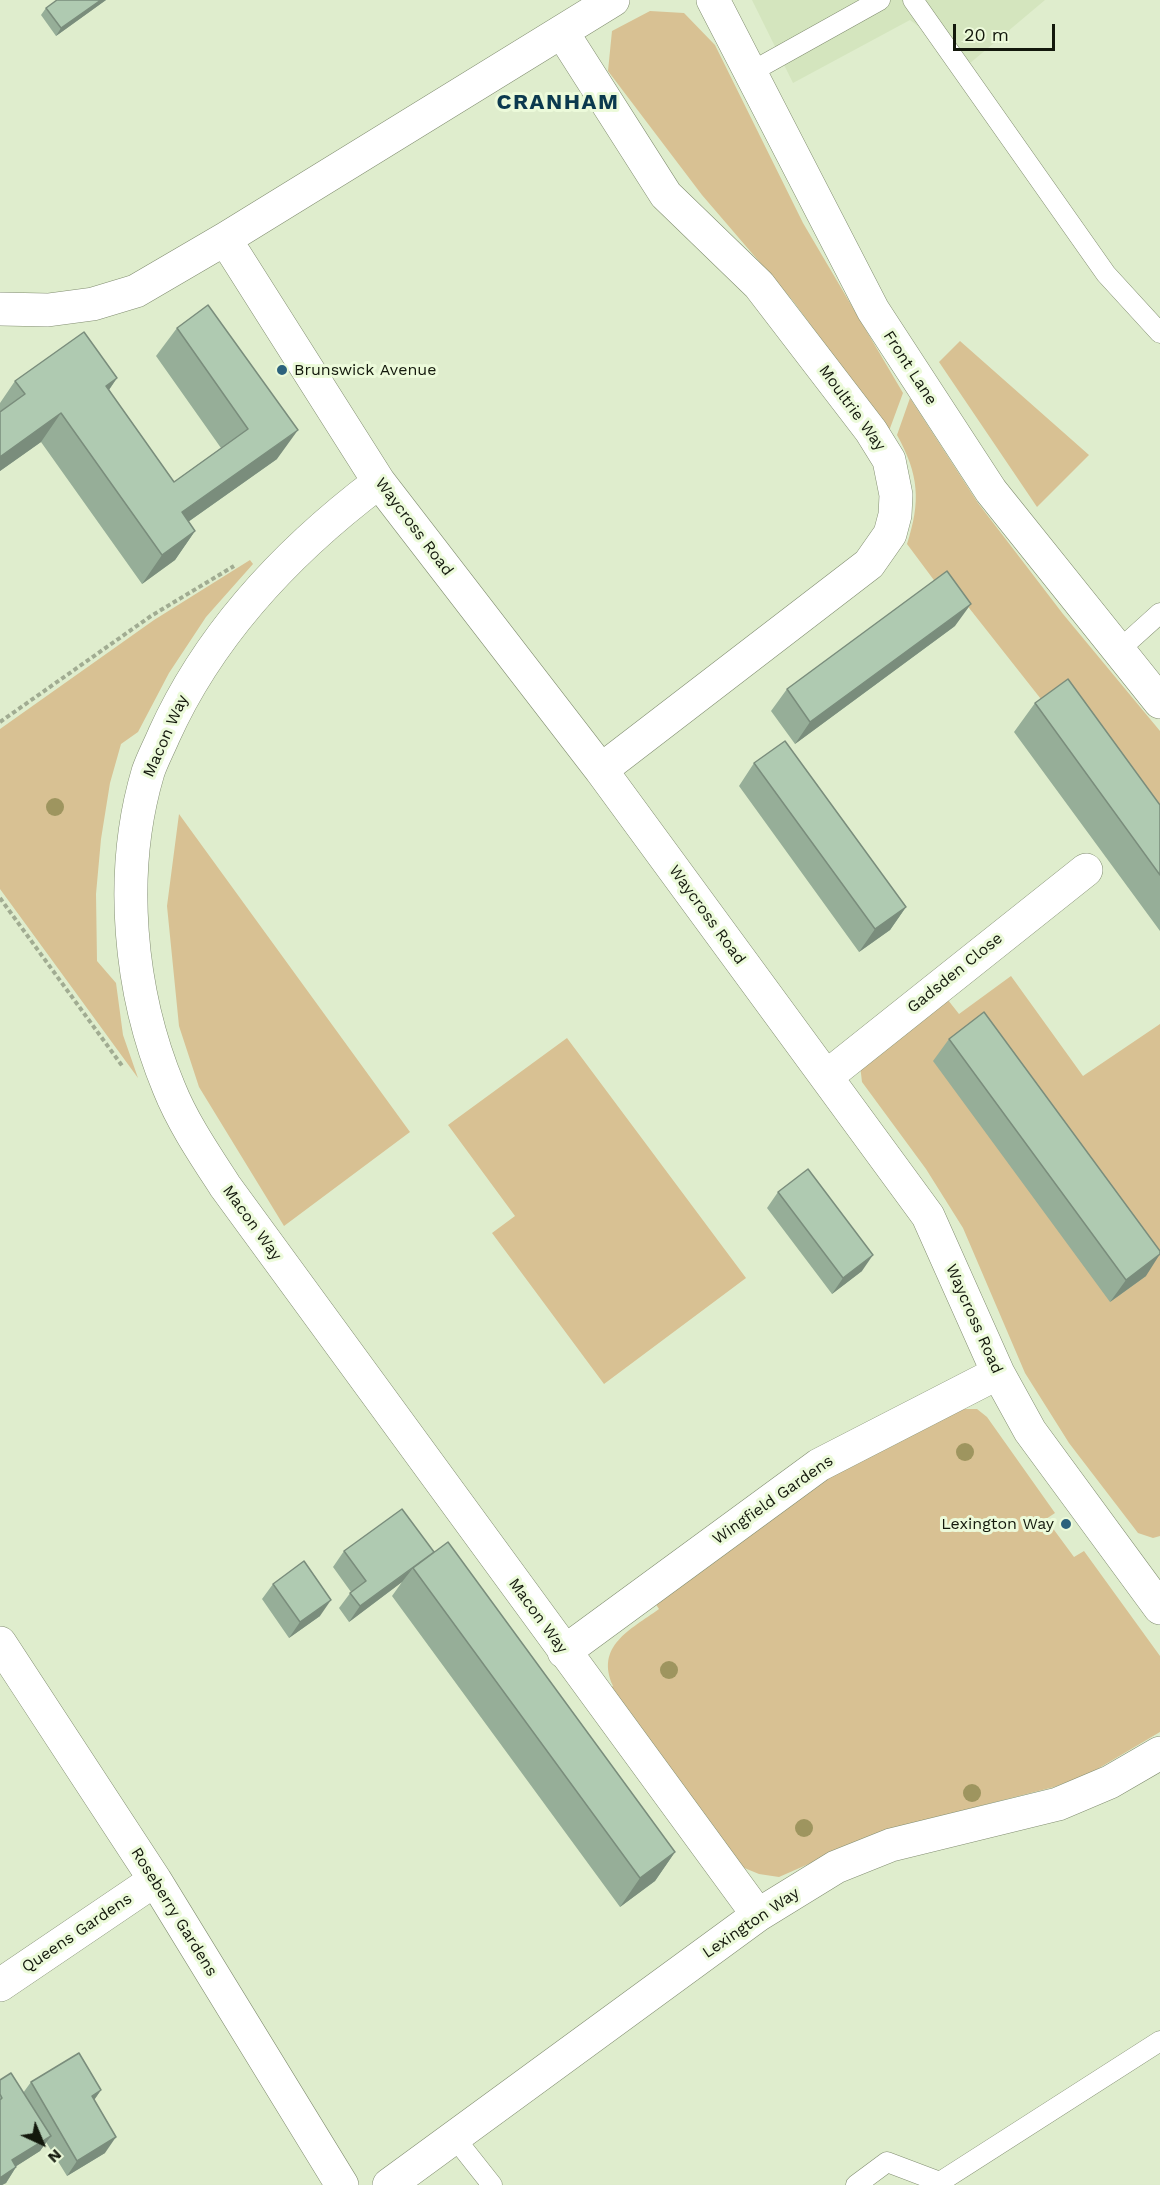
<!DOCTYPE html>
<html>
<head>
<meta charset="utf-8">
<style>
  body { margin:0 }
  #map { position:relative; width:1160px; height:2185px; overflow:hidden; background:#dfedcd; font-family:"Work Sans",sans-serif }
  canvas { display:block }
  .north { position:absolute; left:12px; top:2113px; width:60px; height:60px; -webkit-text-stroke:4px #ecfada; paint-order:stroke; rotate:136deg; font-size:16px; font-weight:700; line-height:24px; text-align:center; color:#13180c }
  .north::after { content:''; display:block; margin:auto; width:21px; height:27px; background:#13180c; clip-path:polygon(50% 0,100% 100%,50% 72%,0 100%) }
  .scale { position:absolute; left:953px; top:24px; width:102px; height:27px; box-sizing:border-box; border:3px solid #13180c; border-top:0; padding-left:8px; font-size:18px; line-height:21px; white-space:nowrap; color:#13180c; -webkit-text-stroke:4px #ecfada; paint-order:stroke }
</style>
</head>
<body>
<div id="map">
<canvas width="1160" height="2185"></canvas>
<div class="north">N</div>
<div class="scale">20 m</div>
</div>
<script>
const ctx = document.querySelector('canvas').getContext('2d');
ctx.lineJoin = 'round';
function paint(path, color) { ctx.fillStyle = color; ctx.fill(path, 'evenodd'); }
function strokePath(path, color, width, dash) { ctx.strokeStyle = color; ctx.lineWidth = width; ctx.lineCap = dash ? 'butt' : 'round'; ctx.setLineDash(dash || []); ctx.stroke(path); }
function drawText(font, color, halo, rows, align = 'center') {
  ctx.font = font + ' "Work Sans",sans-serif'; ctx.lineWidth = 6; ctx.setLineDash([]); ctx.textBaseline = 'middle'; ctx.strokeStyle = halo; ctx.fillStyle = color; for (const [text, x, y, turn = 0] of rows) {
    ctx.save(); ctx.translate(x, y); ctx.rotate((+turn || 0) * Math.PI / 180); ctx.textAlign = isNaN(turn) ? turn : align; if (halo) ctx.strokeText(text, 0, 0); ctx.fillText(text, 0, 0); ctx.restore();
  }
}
paint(new Path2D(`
  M 752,0 L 1045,0 L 969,64 L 910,20 L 793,83 Z`), '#d4e5be');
paint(new Path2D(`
  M 650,11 L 684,13 L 715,45 L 803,223 L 903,393 L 889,431 L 793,301 L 702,195 L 608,71 L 612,31 Z
  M 960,341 L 1089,455 L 1037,507 L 939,362 Z
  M 910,398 L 978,503 L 1063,614 L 1160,731 L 1160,862 L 1048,708 L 962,599 L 951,603 L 907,544 C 921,501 919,475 897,435 Z
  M 250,560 L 253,564 L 206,617 L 169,673 L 138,732 L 121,744 L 110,783 L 101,839 L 96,894 L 97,961 L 116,983 L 123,1035 L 138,1078 L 0,889 L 0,729 L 154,620 Z
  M 179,814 L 410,1132 L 284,1226 L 199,1087 L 179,1026 L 167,906 Z
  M 1011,976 L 1083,1076 L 1160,1024 L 1160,1536 L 1153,1538 L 1138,1533 L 1069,1443 L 1025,1373 L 963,1228 L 926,1169 L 862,1082 L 860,1065 L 944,995 L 959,1014 Z
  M 567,1038 L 746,1278 L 604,1384 L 492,1233 L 515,1216 L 448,1125 Z
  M 960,1409 L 977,1409 L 987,1417 L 1055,1513 L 1046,1519 L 1074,1557 L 1084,1551 L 1160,1656 L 1160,1732 L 1089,1774 L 1054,1787 L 886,1830 L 779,1877 L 759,1874 L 742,1867 L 608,1690 L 613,1686 C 595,1646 630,1630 659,1609 L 655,1603 L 830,1476 Z`), '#d8c193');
const service = new Path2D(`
  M 913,0 L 1106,274 L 1160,333
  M 751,72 L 880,0
  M 1119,650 L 1160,613
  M 454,2137 L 492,2185
  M 856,2185 L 887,2162 L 940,2182 L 1160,2041`);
const minor = new Path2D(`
  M 713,0 L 873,310 L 991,491 L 1160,702
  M 562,32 L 666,195 L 759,285 L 871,431 L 889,460 L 896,495 L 895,515 L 890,534 L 869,564 L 601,770
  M 225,239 L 379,482 L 601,770 L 928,1216 L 998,1373 L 1030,1431 L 1160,1608
  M 0,309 L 48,310 L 93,304 L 136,291 L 225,239 L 613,0
  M 379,482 C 290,549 210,633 164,735 C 159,747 152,760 148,772 C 118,873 129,992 169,1088 C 183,1123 205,1155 225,1186 L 758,1915
  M 826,1077 L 1086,870
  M 0,1643 L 155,1880 L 342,2185
  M 564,1652 L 819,1465 L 998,1373
  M 0,1985 L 155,1880
  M 389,2185 L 758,1915 L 836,1867 L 891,1845 L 1058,1804 L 1110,1782 L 1160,1753`);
strokePath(service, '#818d70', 21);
strokePath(minor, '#818d70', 34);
strokePath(new Path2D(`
  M 0,722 L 151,616 L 234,566
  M 0,898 L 123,1067`), '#a1ac92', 4, [4.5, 3]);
strokePath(service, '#fff', 20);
strokePath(minor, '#fff', 33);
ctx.fillStyle = '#9e955f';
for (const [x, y] of [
  [55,807],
  [965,1452],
  [669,1670],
  [972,1793],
  [804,1828]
]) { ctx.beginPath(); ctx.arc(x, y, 9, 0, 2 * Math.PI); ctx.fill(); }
paint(new Path2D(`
  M 106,0 L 56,36 L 41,15 L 46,8 Z
  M 177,328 L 277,459 L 188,522 L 195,531 L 175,560 L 142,584 L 41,442 L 0,471 L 0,403 L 15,381 L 117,378 L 109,390 L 174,482 L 221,448 L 156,356 Z
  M 955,626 L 795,744 L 771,711 L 787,689 Z
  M 1035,703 L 1160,805 L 1160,931 L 1014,732 Z
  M 754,763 L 906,907 L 890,930 L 859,952 L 739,786 Z
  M 949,1039 L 1146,1276 L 1110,1302 L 933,1061 Z
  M 778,1192 L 862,1271 L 832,1294 L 767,1208 Z
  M 344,1551 L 434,1552 L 675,1852 L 655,1881 L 620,1907 L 392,1596 L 402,1582 L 349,1622 L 339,1608 L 351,1592 L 333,1567 Z
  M 273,1584 L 320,1616 L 289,1638 L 262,1599 Z
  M 0,2080 L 23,2093 L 31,2082 L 101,2090 L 94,2100 L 105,2153 L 67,2176 L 46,2142 L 40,2151 L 16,2166 L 16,2167 L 6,2183 L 2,2185 L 0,2185 Z`), '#96ae98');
paint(new Path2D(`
  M 101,0 L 106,0 L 56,36 L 61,28 Z
  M 117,378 L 97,407 L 106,386 Z
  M 61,413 L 41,442 L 0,471 L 0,457 Z
  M 298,430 L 277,459 L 161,541 L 182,512 Z
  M 195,531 L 175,560 L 142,584 L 162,555 Z
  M 971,604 L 955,626 L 795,744 L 810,722 Z
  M 906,907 L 890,930 L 859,952 L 875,929 Z
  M 1160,1254 L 1146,1276 L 1110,1302 L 1126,1280 Z
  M 873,1255 L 862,1271 L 832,1294 L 843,1278 Z
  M 413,1568 L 402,1582 L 349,1622 L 360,1606 Z
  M 331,1600 L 320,1616 L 289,1638 L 300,1622 Z
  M 675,1852 L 655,1881 L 620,1907 L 640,1878 Z
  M 101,2090 L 90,2106 L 92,2096 Z
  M 51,2136 L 40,2151 L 1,2176 L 12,2160 Z
  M 116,2137 L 105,2153 L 67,2176 L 77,2161 Z
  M 16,2167 L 6,2183 L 2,2185 L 0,2185 L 0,2178 Z`), '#7a8d7c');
const building = new Path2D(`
  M 57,0 L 101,0 L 61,28 L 46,8 Z
  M 208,305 L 298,430 L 182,512 L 195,531 L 162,555 L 61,413 L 0,457 L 0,412 L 25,394 L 15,381 L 84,332 L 117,378 L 106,386 L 174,482 L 248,429 L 177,328 Z
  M 947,571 L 971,604 L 810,722 L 787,689 Z
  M 1068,679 L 1160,805 L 1160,875 L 1035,703 Z
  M 785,741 L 906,907 L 875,929 L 754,763 Z
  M 984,1012 L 1160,1251 L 1160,1254 L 1126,1280 L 949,1039 Z
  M 808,1169 L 873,1255 L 843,1278 L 778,1192 Z
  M 402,1509 L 434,1552 L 360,1606 L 350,1593 L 366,1581 L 344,1551 Z
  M 448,1542 L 675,1852 L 640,1878 L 413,1568 Z
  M 304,1561 L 331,1600 L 300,1622 L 273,1584 Z
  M 79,2053 L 101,2090 L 92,2096 L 116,2137 L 77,2161 L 31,2082 Z
  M 11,2073 L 51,2136 L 12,2160 L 16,2167 L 0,2178 L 0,2100 L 2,2098 L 0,2094 L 0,2080 Z`);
paint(building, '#afcab1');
strokePath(building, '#7a8d7c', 1.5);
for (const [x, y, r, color] of [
  [282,370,6,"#2c627d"],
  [1066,1524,6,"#2c627d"]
]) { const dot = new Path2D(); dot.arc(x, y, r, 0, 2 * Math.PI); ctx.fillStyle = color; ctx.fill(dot); strokePath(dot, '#ecfada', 2); }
drawText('16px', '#13180c', '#ecfada', [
  ["Front Lane",910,368,57],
  ["Moultrie Way",852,408,54],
  ["Waycross Road",414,527,53],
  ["Macon Way",166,736,-66],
  ["Waycross Road",707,915,54],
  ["Gadsden Close",955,973,-39],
  ["Macon Way",252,1223,54],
  ["Waycross Road",974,1319,66],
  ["Wingfield Gardens",773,1500,-35],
  ["Macon Way",538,1616,54],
  ["Roseberry Gardens",174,1912,58],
  ["Lexington Way",751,1923,-34],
  ["Queens Gardens",77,1933,-34]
]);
drawText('16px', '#13180c', '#ecfada', [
  ["Brunswick Avenue",294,370],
  ["Lexington Way",1054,1524,"right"]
], 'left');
ctx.letterSpacing = '1.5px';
drawText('bold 22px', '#0b394e', '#ecfada', [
  ["CRANHAM",558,103]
]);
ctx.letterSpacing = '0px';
</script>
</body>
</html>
